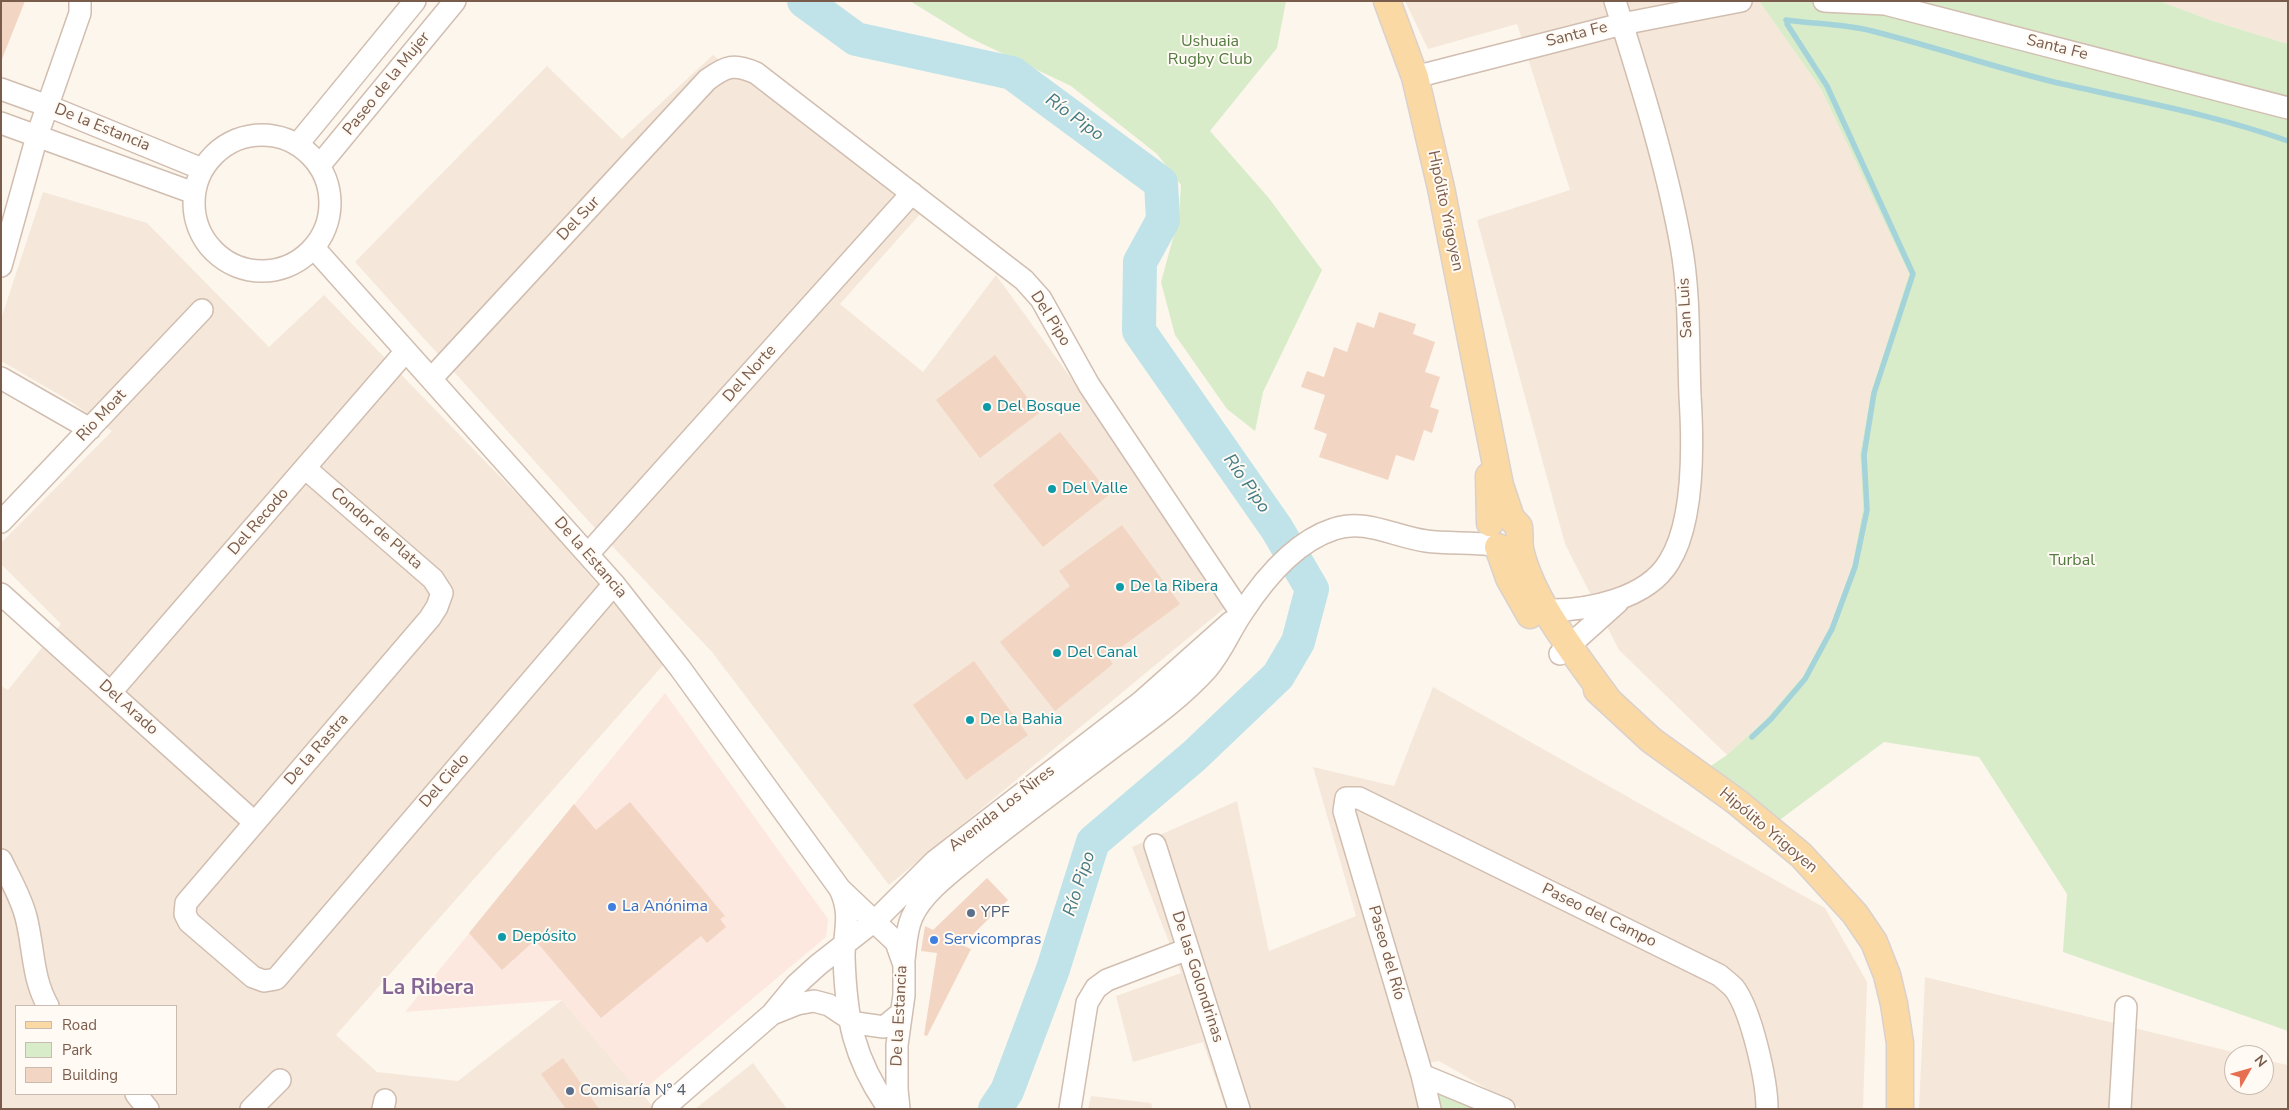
<!DOCTYPE html>
<html>
<head>
<meta charset="utf-8">
<style>
  body { margin:0 }
  #map { position:relative; width:2289px; height:1110px; overflow:hidden; background:#fdf6ec; font-family:"Nunito Sans",sans-serif }
  canvas { display:block }
  .frame { position:absolute; inset:0; border:2px solid #7a5c4d; pointer-events:none }
  .legend { position:absolute; left:15px; top:1005px; width:162px; height:90px; box-sizing:border-box; background:#fffaf3; border:1px solid #cabbb1; margin:0; padding:6px 9px; list-style:none; font-size:15px; color:#7a5c4d }
  .legend li { display:flex; align-items:center; gap:10px; height:25px }
  .legend b { width:25px; border:1px solid #cabbb1 }
  .north { position:absolute; left:2224px; top:1045px; width:50px; height:50px; box-sizing:border-box; background:#fffaf3; border:1px solid #cabbb1; border-radius:50%; rotate:52deg; font-size:14px; font-weight:700; line-height:20px; text-align:center; color:#7a5c4d }
  .north::after { content:''; display:block; margin:auto; width:18px; height:22px; background:#e76f51; clip-path:polygon(50% 0,100% 100%,50% 72%,0 100%) }
</style>
</head>
<body>
<div id="map">
<canvas width="2289" height="1110"></canvas>
<div class="frame"></div>
<ul class="legend">
<li><b style="height:6px;background:#fbd9a5"></b>Road</li>
<li><b style="height:14px;background:#d8ecc9"></b>Park</li>
<li><b style="height:14px;background:#f3d5c3"></b>Building</li>
</ul>
<div class="north">N</div>
</div>
<script>
const ctx = document.querySelector('canvas').getContext('2d');
ctx.lineJoin = 'round';
function paint(path, color) { ctx.fillStyle = color; ctx.fill(path, 'evenodd'); }
function strokePath(path, color, width, dash) { ctx.strokeStyle = color; ctx.lineWidth = width; ctx.lineCap = dash ? 'butt' : 'round'; ctx.setLineDash(dash || []); ctx.stroke(path); }
function drawText(font, color, halo, rows, align = 'center') {
  ctx.font = font + ' "Nunito Sans",sans-serif'; ctx.lineWidth = 4; ctx.setLineDash([]); ctx.textBaseline = 'middle'; ctx.strokeStyle = halo; ctx.fillStyle = color; for (const [text, x, y, turn = 0] of rows) {
    ctx.save(); ctx.translate(x, y); ctx.rotate((+turn || 0) * Math.PI / 180); ctx.textAlign = isNaN(turn) ? turn : align; if (halo) ctx.strokeText(text, 0, 0); ctx.fillText(text, 0, 0); ctx.restore();
  }
}
paint(new Path2D(`
  M 1405,1 L 1759,1 L 1821,89 L 1909,274 L 1871,392 L 1860,454 L 1863,509 L 1852,566 L 1830,626 L 1803,676 L 1764,721 L 1727,755 L 1619,650 L 1565,544 L 1477,220 L 1570,190 L 1517,24 L 1428,49 Z
  M 2159,1 L 2288,1 L 2288,44 L 2213,21 Z
  M 713,55 L 921,213 L 840,304 L 923,372 L 996,275 L 1233,601 L 889,885 L 712,652 L 583,515 L 355,262 L 547,66 L 622,139 Z
  M 43,192 L 147,223 L 269,347 L 324,295 L 543,521 L 665,663 L 336,1035 L 377,1072 L 458,1081 L 562,1000 L 655,1109 L 1,1109 L 1,686 L 8,690 L 61,624 L 1,564 L 1,543 L 112,431 L 70,401 L 1,361 L 1,319 ZM 16,1006 L 176,1006 L 176,1094 L 16,1094 Z
  M 1433,687 L 1825,908 L 1867,982 L 1863,1109 L 1522,1109 L 1439,1061 L 1426,1063 L 1422,1109 L 1226,1109 L 1203,1042 L 1133,1062 L 1116,996 L 1181,973 L 1132,847 L 1237,801 L 1269,951 L 1356,916 L 1313,767 L 1394,786 Z
  M 1925,977 L 2245,1055 L 2234,1055 L 2234,1085 L 2264,1085 L 2264,1060 L 2288,1065 L 2288,1109 L 1919,1109 Z
  M 753,1063 L 787,1109 L 695,1109 Z
  M 1091,1096 L 1151,1103 L 1153,1109 L 1088,1109 Z`), '#f5e8da');
paint(new Path2D(`
  M 665,693 L 828,919 L 826,937 L 640,1093 L 562,1000 L 405,1012 Z`), '#fde8e0');
paint(new Path2D(`
  M 910,1 L 1286,1 L 1277,48 L 1210,131 L 1268,197 L 1322,270 L 1263,392 L 1255,431 L 1227,409 L 1175,335 L 1161,282 L 1179,216 L 1181,185 L 1157,154 L 1071,86 L 970,38 Z
  M 1759,1 L 2159,1 L 2213,21 L 2288,44 L 2288,1031 L 2063,952 L 2067,894 L 1979,757 L 1884,742 L 1769,828 L 1699,774 L 1727,755 L 1764,721 L 1803,676 L 1830,626 L 1852,566 L 1863,509 L 1860,454 L 1871,392 L 1909,274 L 1821,89 Z
  M 1445,1093 L 1479,1109 L 1441,1109 L 1438,1096 Z`), '#d8ecc9');
strokePath(new Path2D(`
  M 1786,20 C 1814,24 1844,24 1872,31 C 1932,46 1990,66 2050,81 C 2130,100 2210,113 2288,141
  M 1752,737 L 1771,719 L 1805,679 L 1832,629 L 1855,567 L 1867,510 L 1864,455 L 1874,393 L 1913,274 L 1827,86 L 1787,24`), '#a5d3da', 5.5);
strokePath(new Path2D(`
  M 804,1 L 856,39 L 1012,73 L 1161,183 L 1163,220 L 1140,262 L 1139,331 L 1277,529 L 1312,589 L 1298,642 L 1278,676 L 1194,756 L 1093,842 L 1053,969 L 1007,1091 L 995,1109`), '#bfe3e8', 34);
paint(new Path2D(`
  M 1,1 L 25,1 L 2,59 L 1,59 Z
  M 1379,312 L 1416,324 L 1413,334 L 1435,342 L 1425,372 L 1440,377 L 1430,407 L 1439,410 L 1432,433 L 1424,430 L 1414,461 L 1396,455 L 1388,480 L 1319,457 L 1327,434 L 1314,429 L 1325,395 L 1301,387 L 1307,371 L 1324,377 L 1334,347 L 1347,352 L 1357,322 L 1374,328 Z
  M 995,355 L 1039,413 L 980,458 L 936,400 Z
  M 1060,432 L 1110,494 L 1043,547 L 993,485 Z
  M 1122,525 L 1180,604 L 1108,657 L 1113,664 L 1055,711 L 1000,642 L 1070,586 L 1059,571 Z
  M 974,661 L 1028,735 L 966,780 L 913,705 Z
  M 630,802 L 725,916 L 720,919 L 726,927 L 707,943 L 701,936 L 601,1018 L 535,940 L 502,970 L 469,933 L 574,804 L 596,830 Z
  M 987,878 L 1008,900 L 962,945 L 971,949 L 927,1036 L 924,1035 L 937,953 L 921,951 L 925,926 L 933,930 Z
  M 563,1058 L 599,1109 L 566,1109 L 541,1074 Z`), '#f3d5c3');
const minor = new Path2D(`
  M 1824,1 L 1885,4 L 2288,108
  M 1415,77 L 1622,24 L 1741,1
  M 1,89 L 48,106 L 202,169
  M 1,123 L 194,193
  M194 203a68 68 0 1 1 136 0a68 68 0 1 1-136 0Z
  M 297,145 L 415,1
  M 319,166 L 455,1
  M 314,248 L 614,584 L 680,668 L 840,889 L 896,942 L 904,965 L 904,995 L 897,1045 L 897,1089 L 899,1109
  M 1,266 L 37,136 L 80,13 L 80,1
  M 1,378 L 90,429
  M 431,379 L 707,80 C 726,66 734,63 756,73 L 1024,280 L 1041,299 L 1089,385 L 1241,613
  M 305,468 L 433,579 L 442,593 L 437,607 L 430,618 L 186,903 L 185,914 L 189,922 L 253,977 L 264,981 L 276,979 L 614,584
  M 1,522 L 202,310
  M 588,554 L 912,193
  M 1,594 L 254,822
  M 1547,610 C 1587,611 1647,599 1669,562 C 1695,521 1693,443 1690,396 C 1688,346 1690,294 1681,245 C 1666,162 1640,81 1615,1
  M 1560,654 L 1618,602
  M 111,692 L 406,351
  M 1155,845 L 1239,1109
  M 1,860 C 10,879 21,897 26,917 C 34,948 32,978 48,1006
  M 840,889 C 852,915 844,930 844,957 C 846,1018 853,1058 889,1109
  M 904,960 C 906,945 906,930 912,917 C 923,891 957,868 978,850 C 1023,814 1070,780 1116,745 C 1147,722 1181,698 1207,669 C 1223,650 1229,632 1242,613 C 1264,579 1294,542 1334,529 C 1365,518 1395,537 1426,541 C 1448,544 1471,542 1493,545
  M 772,1014 L 797,1004 L 814,1001 L 829,1005 L 856,1023 L 884,1027 L 901,1013
  M 1422,1075 L 1504,1109
  M 136,1094 L 148,1109
  M 251,1109 L 280,1080
  M 383,1109 L 385,1100
  M 663,1109 L 772,1014 L 796,985 L 818,965 L 878,918 L 935,861 L 1141,702 L 1231,622
  M 1070,1109 L 1087,1003 L 1096,988 L 1107,980 L 1188,949
  M 1430,1109 L 1422,1075 L 1344,811 L 1346,798 L 1359,798 L 1719,975 C 1724,979 1730,984 1734,988 C 1751,1010 1767,1080 1767,1109
  M 2120,1109 L 2126,1007`);
const major = new Path2D(`
  M 1387,1 L 1415,77 L 1441,188 L 1500,485 L 1511,518 L 1519,527 C 1520,535 1519,541 1520,549 C 1532,602 1578,658 1609,701
  M 1489,476 L 1490,523
  M 1498,547 L 1509,578 L 1530,615
  M 1597,690 L 1651,740 L 1737,802 L 1801,855 L 1855,914 L 1874,942 L 1887,975 L 1894,1004 L 1900,1043 L 1900,1109`);
strokePath(minor, '#d1beb0', 24);
strokePath(major, '#dad1cd', 29);
strokePath(minor, '#fff', 21);
strokePath(major, '#fbd9a5', 26);
for (const [x, y, r, color] of [
  [987,407,5,"#0f9aa8"],
  [1052,489,5,"#0f9aa8"],
  [1120,587,5,"#0f9aa8"],
  [1057,653,5,"#0f9aa8"],
  [970,720,5,"#0f9aa8"],
  [612,907,5,"#3f7fe0"],
  [971,913,5,"#5c6f8a"],
  [502,937,5,"#0f9aa8"],
  [934,940,5,"#3f7fe0"],
  [570,1091,5,"#5c6f8a"]
]) { const dot = new Path2D(); dot.arc(x, y, r, 0, 2 * Math.PI); ctx.fillStyle = color; ctx.fill(dot); strokePath(dot, '#fffaf3', 2); }
drawText('16px', '#7a5c4d', '#fffaf3', [
  ["Santa Fe",1577,35,-14],
  ["Santa Fe",2057,48,14],
  ["Paseo de la Mujer",387,84,-51],
  ["De la Estancia",102,128,22],
  ["Hipólito Yrigoyen",1445,211,78],
  ["Del Sur",579,219,-47],
  ["San Luis",1686,308,-93],
  ["Del Pipo",1050,319,58],
  ["Del Norte",750,374,-48],
  ["Rio Moat",102,416,-47],
  ["Del Recodo",259,522,-49],
  ["Condor de Plata",376,529,41],
  ["De la Estancia",590,558,49],
  ["Del Arado",128,708,42],
  ["De la Rastra",317,750,-49],
  ["Del Cielo",445,781,-49],
  ["Avenida Los Ñires",1002,809,-38],
  ["Hipólito Yrigoyen",1768,831,40],
  ["Paseo del Campo",1599,916,26],
  ["Paseo del Río",1386,953,74],
  ["De las Golondrinas",1197,977,72],
  ["De la Estancia",900,1016,-87]
]);
drawText('16px', '#537a41', '#fffaf3', [
  ["Ushuaia",1210,42],
  ["Rugby Club",1210,60],
  ["Turbal",2072,561]
]);
drawText('16px', '#0d838f', '#fffaf3', [
  ["Del Bosque",997,407],
  ["Del Valle",1062,489],
  ["De la Ribera",1130,587],
  ["Del Canal",1067,653],
  ["De la Bahia",980,720],
  ["Depósito",512,937]
], 'left');
drawText('16px', '#366cbe', '#fffaf3', [
  ["La Anónima",622,907],
  ["Servicompras",944,940]
], 'left');
drawText('16px', '#4e5e75', '#fffaf3', [
  ["YPF",981,913],
  ["Comisaría N° 4",580,1091]
], 'left');
drawText('italic 18px', '#437c86', '#fffaf3', [
  ["Río Pipo",1074,118,36],
  ["Río Pipo",1246,484,55],
  ["Río Pipo",1080,884,-72]
]);
drawText('bold 21px', '#846695', '#fffaf3', [
  ["La Ribera",428,989]
]);
</script>
</body>
</html>
